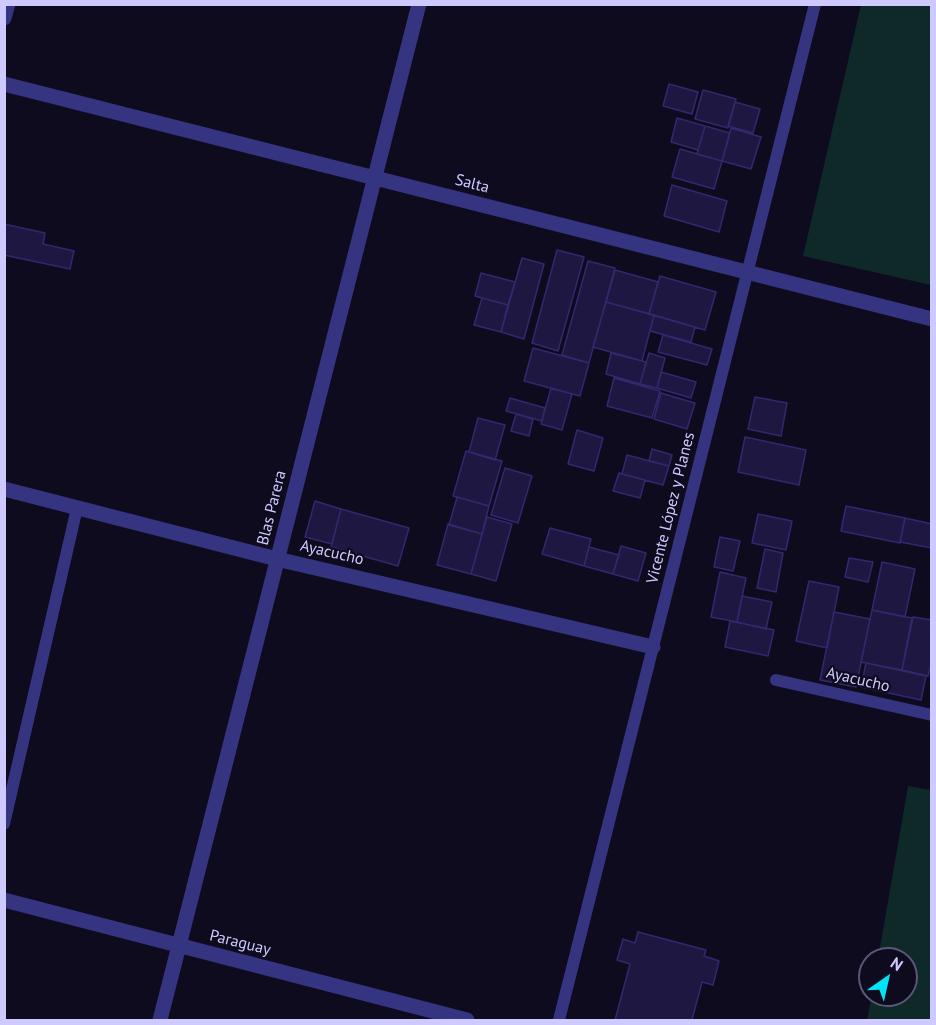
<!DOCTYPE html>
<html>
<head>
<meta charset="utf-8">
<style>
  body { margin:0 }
  #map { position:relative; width:936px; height:1025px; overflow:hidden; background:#0e0b1f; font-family:"PT Sans",sans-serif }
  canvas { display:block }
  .frame { position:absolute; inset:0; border:6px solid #cecaff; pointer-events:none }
  .north { position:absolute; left:858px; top:947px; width:60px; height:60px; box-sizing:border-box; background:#0e0b1f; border:2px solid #5b5779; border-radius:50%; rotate:34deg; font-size:16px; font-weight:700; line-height:24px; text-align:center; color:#cecaff }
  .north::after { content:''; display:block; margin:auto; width:21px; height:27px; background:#00e4f5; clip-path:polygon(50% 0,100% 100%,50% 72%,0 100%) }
</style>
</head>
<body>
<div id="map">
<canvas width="936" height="1025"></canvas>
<div class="frame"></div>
<div class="north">N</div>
</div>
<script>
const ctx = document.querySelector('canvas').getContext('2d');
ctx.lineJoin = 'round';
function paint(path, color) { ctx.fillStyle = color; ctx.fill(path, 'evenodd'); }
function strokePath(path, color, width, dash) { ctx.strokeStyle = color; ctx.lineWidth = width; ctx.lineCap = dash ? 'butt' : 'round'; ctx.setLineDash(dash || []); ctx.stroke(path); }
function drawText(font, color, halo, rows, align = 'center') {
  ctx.font = font + ' "PT Sans",sans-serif'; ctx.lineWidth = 4.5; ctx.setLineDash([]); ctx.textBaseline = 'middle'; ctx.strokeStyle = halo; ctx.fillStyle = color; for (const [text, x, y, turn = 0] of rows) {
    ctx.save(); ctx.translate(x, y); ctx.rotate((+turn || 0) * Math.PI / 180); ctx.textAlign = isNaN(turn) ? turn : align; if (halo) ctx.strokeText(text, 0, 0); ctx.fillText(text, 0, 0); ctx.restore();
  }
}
paint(new Path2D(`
  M 861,5 L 931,5 L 931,285 L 803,256 Z
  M 908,786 L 931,790 L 931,1020 L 867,1020 L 872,995 L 906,995 L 906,959 L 878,959 Z`), '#0e2928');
const building = new Path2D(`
  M 669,84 L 698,92 L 692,114 L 663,106 Z
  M 703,90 L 736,99 L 728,128 L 695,119 Z
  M 735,102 L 760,109 L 753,133 L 728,126 Z
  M 677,118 L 705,126 L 698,150 L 671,142 Z
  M 705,126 L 730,133 L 722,161 L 697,154 Z
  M 731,128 L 761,137 L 751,169 L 722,161 Z
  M 680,149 L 722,161 L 714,189 L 672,177 Z
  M 672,185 L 727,201 L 719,232 L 664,216 Z
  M 4,224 L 45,233 L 43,244 L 74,251 L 70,269 L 4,255 Z
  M 557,250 L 584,257 L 558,351 L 532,343 Z
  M 522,258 L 544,264 L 524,339 L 501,332 Z
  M 588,261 L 615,268 L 589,363 L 562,355 Z
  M 615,270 L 658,282 L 649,314 L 606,302 Z
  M 481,273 L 515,282 L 508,305 L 475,296 Z
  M 660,276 L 716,292 L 705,330 L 649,314 Z
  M 482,298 L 508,305 L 501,332 L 474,325 Z
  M 606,302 L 654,315 L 642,361 L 593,347 Z
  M 654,315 L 695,327 L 691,342 L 650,331 Z
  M 663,335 L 712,349 L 707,365 L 658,352 Z
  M 533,348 L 589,363 L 580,396 L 524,381 Z
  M 611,353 L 646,362 L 640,384 L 606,374 Z
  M 649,353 L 665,358 L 657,388 L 640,384 Z
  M 661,372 L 696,382 L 691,398 L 657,388 Z
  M 614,378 L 660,391 L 652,418 L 607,406 Z
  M 551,388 L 572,394 L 562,430 L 541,424 Z
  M 661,393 L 695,403 L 687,429 L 654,419 Z
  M 755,397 L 787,403 L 781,436 L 748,429 Z
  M 510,398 L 545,408 L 542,421 L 506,411 Z
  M 516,414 L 533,419 L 529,436 L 511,431 Z
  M 478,418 L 505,425 L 495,460 L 469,452 Z
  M 577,430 L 603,438 L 594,471 L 568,464 Z
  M 745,437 L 806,450 L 799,485 L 738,472 Z
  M 652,449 L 672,455 L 669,466 L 649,461 Z
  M 466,451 L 502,461 L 489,506 L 453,496 Z
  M 627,455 L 669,466 L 663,485 L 622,474 Z
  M 505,468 L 532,476 L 518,523 L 491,515 Z
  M 619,473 L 645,480 L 640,498 L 613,491 Z
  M 457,497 L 489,506 L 482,534 L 449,525 Z
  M 315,501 L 341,509 L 332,544 L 305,537 Z
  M 846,506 L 905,518 L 900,543 L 841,531 Z
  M 341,509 L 409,528 L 398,566 L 331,547 Z
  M 758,514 L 792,521 L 786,550 L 752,543 Z
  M 487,517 L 512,524 L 496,581 L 471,574 Z
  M 905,518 L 932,524 L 932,548 L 900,542 Z
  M 448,524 L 482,534 L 471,574 L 437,565 Z
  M 550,528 L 591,539 L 584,566 L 542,554 Z
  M 720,537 L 740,541 L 733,571 L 714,567 Z
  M 621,546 L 646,553 L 638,581 L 613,574 Z
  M 589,547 L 619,555 L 613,574 L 584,566 Z
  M 765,549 L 783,553 L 776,592 L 757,588 Z
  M 849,558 L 873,562 L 868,582 L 845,577 Z
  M 882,562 L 915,569 L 905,617 L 872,610 Z
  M 720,572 L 746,578 L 737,622 L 711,617 Z
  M 809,581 L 839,587 L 827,648 L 796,641 Z
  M 742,596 L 772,602 L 766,629 L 737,622 Z
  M 872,610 L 912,618 L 902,670 L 861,662 Z
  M 834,612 L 870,619 L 856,687 L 820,680 Z
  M 913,617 L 932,620 L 932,660 L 928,676 L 902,670 Z
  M 730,621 L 774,630 L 768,656 L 725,647 Z
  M 866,663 L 926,676 L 921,700 L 861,687 Z
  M 638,932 L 706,950 L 704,956 L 719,961 L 713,985 L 702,982 L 692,1020 L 615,1020 L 630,964 L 617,960 L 623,939 L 635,943 Z`);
paint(building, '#1e1741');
strokePath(building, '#33286e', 1.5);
strokePath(new Path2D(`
  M 776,680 L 932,715
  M 4,824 L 77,508
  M 559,1020 L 815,4`), '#353480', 12);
strokePath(new Path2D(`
  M 4,18 L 8,4
  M 4,84 L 932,319
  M 4,489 L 277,559 L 653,647
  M 4,900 L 467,1020
  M 160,1020 L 419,4`), '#353480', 15);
drawText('16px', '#cecaff', '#0e0b1f', [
  ["Salta",472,184,14],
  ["Blas Parera",272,508,-76],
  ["Vicente López y Planes",671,508,-76],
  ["Ayacucho",332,553,13],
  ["Ayacucho",858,680,13],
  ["Paraguay",240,943,14]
]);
</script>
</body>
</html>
